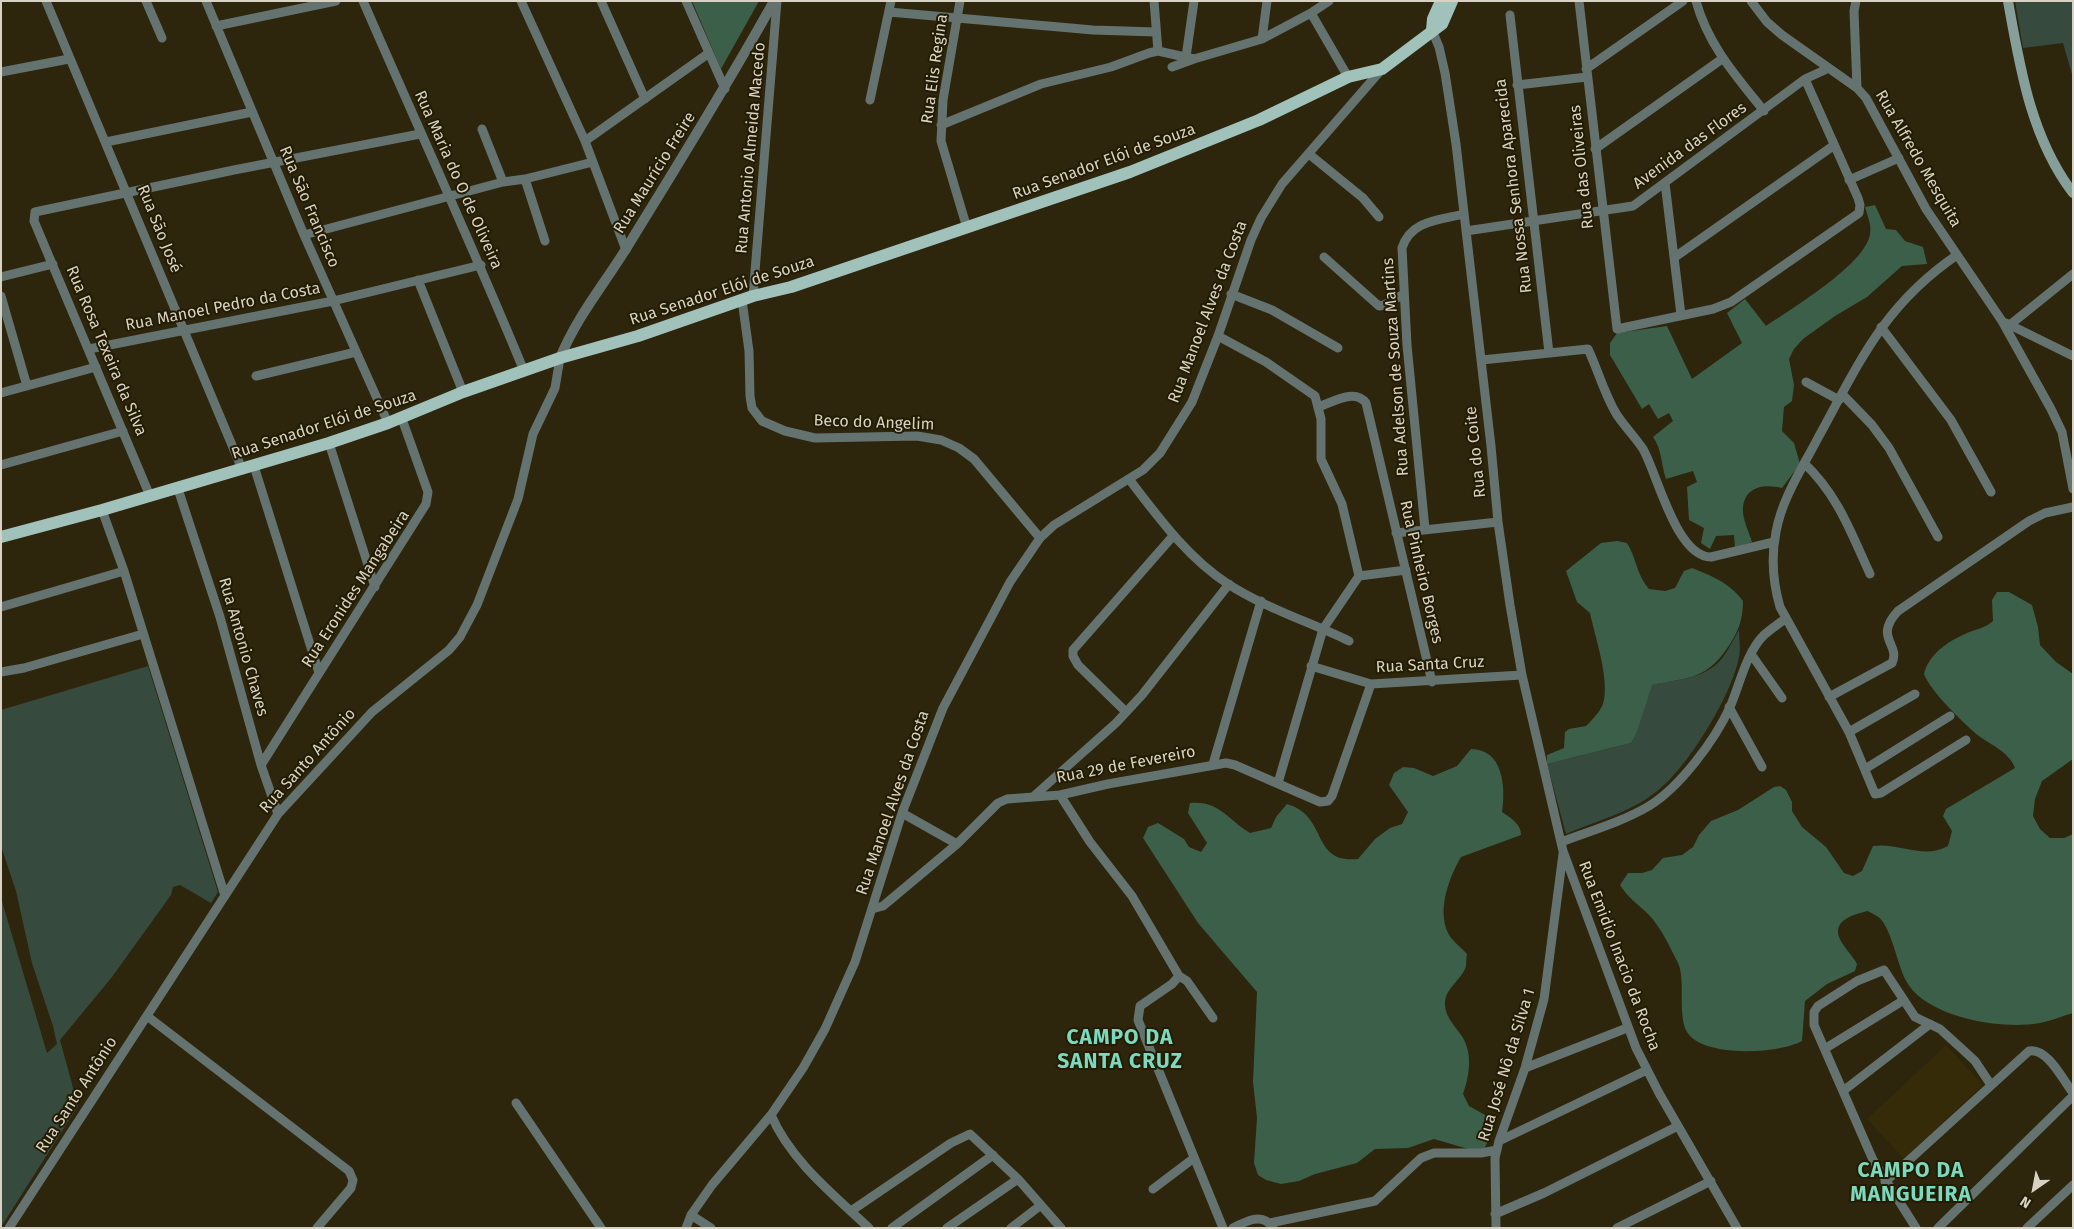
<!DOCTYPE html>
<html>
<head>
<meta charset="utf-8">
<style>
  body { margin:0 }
  #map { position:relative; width:2074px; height:1229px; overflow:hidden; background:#2d250c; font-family:"Fira Sans",sans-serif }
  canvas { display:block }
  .frame { position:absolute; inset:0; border:2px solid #d7d2c4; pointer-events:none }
  .north { position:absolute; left:2009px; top:1164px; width:50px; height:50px; -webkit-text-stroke:4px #231c03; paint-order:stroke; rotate:213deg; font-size:14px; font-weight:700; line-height:20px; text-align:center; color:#d7d2c4 }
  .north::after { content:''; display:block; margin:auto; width:18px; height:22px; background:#d7d2c4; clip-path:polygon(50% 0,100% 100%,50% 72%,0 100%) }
</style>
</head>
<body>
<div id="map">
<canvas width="2074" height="1229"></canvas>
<div class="frame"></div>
<div class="north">N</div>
</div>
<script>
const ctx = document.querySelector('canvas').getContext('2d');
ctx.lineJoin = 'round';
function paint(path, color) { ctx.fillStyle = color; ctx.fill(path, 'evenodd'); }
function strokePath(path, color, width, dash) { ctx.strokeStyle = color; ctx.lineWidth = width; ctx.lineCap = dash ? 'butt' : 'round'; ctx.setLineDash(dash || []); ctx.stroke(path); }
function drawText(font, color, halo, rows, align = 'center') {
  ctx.font = font + ' "Fira Sans",sans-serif'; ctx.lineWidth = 4; ctx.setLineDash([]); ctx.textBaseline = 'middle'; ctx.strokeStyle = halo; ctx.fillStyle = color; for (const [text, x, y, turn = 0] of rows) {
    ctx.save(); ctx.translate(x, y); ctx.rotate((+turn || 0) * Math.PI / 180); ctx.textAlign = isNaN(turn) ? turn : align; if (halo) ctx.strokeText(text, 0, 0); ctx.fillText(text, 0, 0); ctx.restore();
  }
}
paint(new Path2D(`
  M 1946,1045 L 1983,1085 L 1904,1159 L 1867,1119 Z`), '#352b09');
paint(new Path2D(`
  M 2015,1 L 2073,1 L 2073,78 L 2063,43 L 2023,48 Z
  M 1739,630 C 1739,639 1741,649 1739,657 C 1732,695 1687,769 1656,792 C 1631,812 1596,821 1566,834 L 1547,764 L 1631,743 L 1636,735 L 1651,685 C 1674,680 1699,680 1718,663 C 1726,655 1733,640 1739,630 Z
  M 148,666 L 218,892 L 211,903 L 180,885 L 173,887 L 171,895 L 112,977 L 60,1040 L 78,1106 L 1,1227 L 1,898 L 47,1053 L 57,1044 L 53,1026 L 32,963 L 16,891 L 1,846 L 1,710 Z`), '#364b3d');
paint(new Path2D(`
  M 692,1 L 759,1 L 721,69 Z
  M 1875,205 L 1886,229 L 1896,230 L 1905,241 L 1923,247 L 1927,264 L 1902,266 L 1867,297 L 1835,316 L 1803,339 L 1794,349 L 1789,359 L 1794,385 L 1792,401 L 1784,407 L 1782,431 L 1794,443 L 1800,464 L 1782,488 C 1766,484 1745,485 1743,508 C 1742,518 1749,532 1752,542 L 1735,548 L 1734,535 L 1716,536 L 1710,549 L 1701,543 L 1704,528 L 1689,520 L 1687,487 L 1697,482 L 1693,471 L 1666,479 C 1661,465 1662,449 1653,437 L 1673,421 L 1669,413 L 1658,419 L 1649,404 L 1642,409 L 1610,355 L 1610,343 L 1617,333 L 1667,326 L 1692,379 L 1742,343 L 1727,313 L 1745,299 L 1766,326 C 1791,309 1866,264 1870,234 C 1872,225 1867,215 1865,207 Z
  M 1617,541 L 1627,543 C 1636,557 1637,576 1649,589 L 1665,591 L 1675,588 L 1684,571 L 1692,568 C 1712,576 1730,583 1743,601 C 1743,618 1739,630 1730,644 C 1707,680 1690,677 1652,685 L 1636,735 L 1631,743 L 1547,764 L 1547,755 L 1564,748 L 1565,732 L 1569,729 L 1586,726 C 1592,720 1600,712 1603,704 C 1610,680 1595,637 1590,613 L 1577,602 L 1566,571 L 1601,543 Z
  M 1997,592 L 2009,592 L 2032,605 L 2038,627 L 2040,645 L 2056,662 L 2073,674 L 2073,759 L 2042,781 L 2035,799 L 2033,816 L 2040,829 L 2050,838 L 2064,838 L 2073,834 L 2073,1013 C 2062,1016 2051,1021 2040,1023 C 2002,1030 1924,1018 1905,979 C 1897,962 1893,937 1883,922 C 1880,917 1873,914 1868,911 C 1856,914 1833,919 1839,937 C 1841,944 1853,956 1857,964 L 1855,971 L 1827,984 L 1805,1001 L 1802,1041 C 1780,1054 1696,1059 1685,1028 C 1678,1006 1686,977 1677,961 C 1669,945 1661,928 1649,915 C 1639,905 1628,898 1620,885 L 1628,873 L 1642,873 L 1652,870 L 1663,858 L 1682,855 L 1693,847 L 1699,835 L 1711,821 L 1738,810 L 1774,787 L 1780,786 L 1786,790 L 1792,802 L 1792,811 L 1802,827 L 1826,847 L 1844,873 L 1853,876 L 1862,871 L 1873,846 C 1899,842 1923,860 1948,846 L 1952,831 L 1943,816 L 1946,809 L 2015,768 C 2009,751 1988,744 1975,733 C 1960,719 1931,692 1924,674 C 1929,654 1947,642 1965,634 C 1975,629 1984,629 1993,621 L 1992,600 Z
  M 1471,749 C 1503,749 1506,787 1502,812 C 1511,818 1521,824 1521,835 L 1461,857 C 1449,878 1437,909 1448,933 C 1452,941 1461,947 1467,954 C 1466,958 1467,965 1465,969 C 1460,980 1446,989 1445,1001 C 1444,1017 1455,1025 1463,1038 C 1473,1055 1469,1077 1463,1094 L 1469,1106 L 1494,1120 L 1492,1133 L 1482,1153 L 1434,1139 L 1408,1148 L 1375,1149 L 1357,1163 L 1315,1174 L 1299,1181 L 1281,1184 L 1266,1180 L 1258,1175 L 1254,1163 L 1257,1118 L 1253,1082 L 1257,992 L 1198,923 L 1143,838 L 1148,827 L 1158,823 L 1184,839 L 1189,847 L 1201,852 L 1207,843 L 1188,813 L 1190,803 C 1219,800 1227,819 1250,833 L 1271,828 L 1276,817 L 1287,804 C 1329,816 1310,864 1358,859 L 1375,839 L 1390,828 L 1402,824 L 1408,812 L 1389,785 L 1394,773 L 1403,767 L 1414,768 L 1433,776 L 1457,766 Z`), '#3c5f49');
strokePath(new Path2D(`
  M 46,1 L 242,469
  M 146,1 L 162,38
  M 206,1 L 304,235 L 388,423
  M 363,1 C 417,125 473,247 524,371
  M 521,1 L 585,141 L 626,250
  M 601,1 L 645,99
  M 686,1 L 725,89
  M 960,1 L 943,100 L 941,141 L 967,228
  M 1154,1 L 1158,51
  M 1579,1 L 1617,329 L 1713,309 L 1731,302 L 1859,213 L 1860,205 L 1858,198 L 1805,79
  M 1696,1 C 1708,45 1736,76 1764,111
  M 1751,1 L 1767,22 L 1782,35 L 1857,88 L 1866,98 L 1926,209 L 2002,321 L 2051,409 L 2062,432 L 2073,489
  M 1856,1 L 1854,11 L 1857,88
  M 889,12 L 1093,30 L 1156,32
  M 1311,13 L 1348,77
  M 1510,15 L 1549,353
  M 216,26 L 336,1
  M 1432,30 L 1439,47 L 1445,73 L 1456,144 L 1491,446 L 1498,522 L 1510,605 L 1522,675 L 1563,851 L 1636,1048 L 1659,1093 L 1737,1228
  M 1262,39 L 1267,1
  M 1186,57 L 1194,1
  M 1172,67 L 1194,59
  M 1586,69 L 1683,1
  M 1,72 L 69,59
  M 1517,85 L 1587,77
  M 870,100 L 891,1
  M 941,125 L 1041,84 L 1111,67 L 1149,53 L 1158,51 L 1194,59 L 1262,39 L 1311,13 L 1329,1
  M 482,129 L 503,182
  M 585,141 L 709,53
  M 106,142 L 252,112
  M 1595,149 L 1722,59
  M 1309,154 L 1363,198 L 1379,217
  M 525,179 L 545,241
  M 1849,180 L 1899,158
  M 1665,183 L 1681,315
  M 1466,231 L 1633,206 L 1805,79 L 1829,68
  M 304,235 L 503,182 L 525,179 L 593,162
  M 1957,255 C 1884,305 1860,361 1819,436 C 1803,467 1782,498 1776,532 C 1771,557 1773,583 1780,607 L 1849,732 L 1875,794 L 1881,793 L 1966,740
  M 1324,257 L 1379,306 L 1384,305 L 1404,294
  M 1675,257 L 1833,146
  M 1,277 L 53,264
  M 418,280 L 463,392
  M 1231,294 L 1272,310 L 1338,348
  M 1,296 L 27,386
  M 753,296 L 777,1
  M 742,300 L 749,351 L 750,396 L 752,408 L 762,421 L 785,431 L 815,438 L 917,436 L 941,440 L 959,448 L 974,459 L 1040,538
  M 2006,323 L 2073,356
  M 2011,324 L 2073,274
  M 1881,327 L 1951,420 L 1991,492
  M 1218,336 L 1266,362 L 1315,396 L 1321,419 L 1321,459 L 1342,504 L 1359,576
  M 89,349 L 333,301 L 481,265
  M 1482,360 L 1588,349 C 1598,370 1605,396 1617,415 C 1625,427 1635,437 1643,449 C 1657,473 1676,557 1711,557 L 1774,542
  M 256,376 L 356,352
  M 1806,382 L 1839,400
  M 1,393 L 96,367
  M 1842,394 L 1872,425 L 1889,448 L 1938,537
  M 1318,407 C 1333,402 1355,388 1366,403 L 1432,682
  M 329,443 L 375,587
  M 1804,463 C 1838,495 1851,533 1870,574
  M 1,465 L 123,431
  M 254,466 L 319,673
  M 1129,479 C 1159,518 1187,557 1228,584 C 1265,608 1310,622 1349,641
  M 178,489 L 220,617 L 261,765 L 278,814
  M 150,496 L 34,221 L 35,212 L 234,170 L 420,134
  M 102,510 L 124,571 L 225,896
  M 1425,529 L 1407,345 L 1402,248 C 1411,220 1440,220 1464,214
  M 1396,533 L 1498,522
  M 1,607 L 124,571
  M 1751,654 L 1782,698
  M 1311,666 L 1371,684 L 1522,675
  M 1,672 L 24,668 L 143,634
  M 1829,697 L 1892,663 C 1901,644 1873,638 1898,611 L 2029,521 L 2045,513 L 2073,507
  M 1729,707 L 1762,767
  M 1126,712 L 1078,665 L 1073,656 L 1073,650 L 1173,536
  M 1849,732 L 1915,694
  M 1213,764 L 1261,601
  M 261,765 L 426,504 L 428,492 L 402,419
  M 1865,769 L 1950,716
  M 1278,783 L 1323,629 L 1359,576 L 1406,570
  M 1060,795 L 1090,842 L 1132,896 L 1179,976
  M 1034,796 L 1116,723 L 1142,695 L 1229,584
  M 902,813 L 957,844
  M 1561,842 C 1590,831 1622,822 1649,806 C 1680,787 1715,740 1730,707 C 1740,684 1746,653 1764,635 C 1771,629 1778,624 1785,619
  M 872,909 L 883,906 L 957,844 L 998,803 L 1007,799 L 1060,795 L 1108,784 L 1226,763 L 1235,765 L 1320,802 L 1328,801 L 1332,796 L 1371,684
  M 1179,976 L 1172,984 L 1140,1006 L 1138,1020 L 1223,1228
  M 1179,976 L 1187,981 L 1213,1018
  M 147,1016 L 349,1171 L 353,1180 L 351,1188 L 317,1228
  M 1826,1048 L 1904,1000
  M 1525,1068 L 1627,1028
  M 1843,1091 L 1930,1024
  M 516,1103 L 601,1228
  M 771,1115 C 791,1161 833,1194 869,1228
  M 1499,1141 L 1647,1070
  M 1885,1182 L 2029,1051 C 2047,1047 2063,1080 2073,1093
  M 1153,1189 L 1194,1158
  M 851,1211 L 951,1143 L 970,1134 L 1018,1179 L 1061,1228
  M 1495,1214 L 1544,1193 L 1678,1126
  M 691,1215 L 711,1228
  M 1270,1223 L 1375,1201 L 1421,1158 L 1434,1153 L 1481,1153 L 1497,1150
  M 9,1228 L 278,814 L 372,712 L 449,650 L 460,637 L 477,605 L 518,499 L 533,434 L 555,388 L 560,358
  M 686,1228 L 691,1215 L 712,1185 L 771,1115 L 803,1068 L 825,1029 L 855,962 L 902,813 L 943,708 L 1010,582 L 1040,538 L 1054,525 L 1143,470 L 1160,453 L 1192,402 L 1218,336 L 1251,240 L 1261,218 L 1282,184 L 1382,69
  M 892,1228 L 993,1155
  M 947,1228 L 1018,1179
  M 1011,1228 L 1041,1205
  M 1233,1228 C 1246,1221 1263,1212 1273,1228
  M 1496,1228 L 1495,1158 L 1499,1141 L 1525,1068 L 1544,999 L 1563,854
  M 1617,1228 L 1711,1181
  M 1916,1228 L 1873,1160 L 1814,1025 L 1814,1012 L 1818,1006 L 1857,981 L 1884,970 L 1915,1017 L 1940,1029 L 1961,1048 L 1975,1061 L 1991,1085
  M 1938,1228 L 2073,1096
  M 2027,1228 L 2073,1185`), '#647370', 9);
strokePath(new Path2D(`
  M 560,358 C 577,316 606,282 629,244 C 678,164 728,84 774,1`), '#647370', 10);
strokePath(new Path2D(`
  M 2008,1 C 2020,68 2031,138 2073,193`), '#879f9a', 10);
strokePath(new Path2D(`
  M 1432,30 L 1433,19 L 1441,1
  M 1,537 L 102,510 L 329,443 L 388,423 L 463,392 L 560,358 L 638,336 L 753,296 L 791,287 L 1130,172 L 1259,120 L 1348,77 L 1382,69 L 1442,24 L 1452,1`), '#a1c1bb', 12);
drawText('16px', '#d7d2c4', '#231c03', [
  ["Rua Elis Regina",935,69,-82],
  ["Avenida das Flores",1690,146,-36],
  ["Rua Antonio Almeida Macedo",751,148,-85],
  ["Rua Alfredo Mesquita",1918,159,60],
  ["Rua Senador Elói de Souza",1104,162,-20],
  ["Rua das Oliveiras",1582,167,-96],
  ["Rua Maurício Freire",655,173,-58],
  ["Rua Maria do O de Oliveira",458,180,66],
  ["Rua Nossa Senhora Aparecida",1514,186,-97],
  ["Rua São Francisco",309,207,67],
  ["Rua São José",159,229,68],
  ["Rua Senador Elói de Souza",722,291,-18],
  ["Rua Manoel Pedro da Costa",223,307,-11],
  ["Rua Manoel Alves da Costa",1208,312,-69],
  ["Rua Rosa Texeira da Silva",106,351,67],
  ["Rua Adelson de Souza Martins",1396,367,-94],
  ["Beco do Angelim",874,423,2],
  ["Rua Senador Elói de Souza",324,425,-18],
  ["Rua do Coite",1476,452,-96],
  ["Rua Pinheiro Borges",1421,572,77],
  ["Rua Eronides Mangabeira",356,589,-57],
  ["Rua Antonio Chaves",243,647,74],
  ["Rua Santa Cruz",1430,665,-3],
  ["Rua Santo Antônio",308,761,-48],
  ["Rua 29 de Fevereiro",1126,765,-11],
  ["Rua Manoel Alves da Costa",893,803,-71],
  ["Rua Emidio Inacio da Rocha",1619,956,69],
  ["Rua José Nô da Silva 1",1507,1065,-73],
  ["Rua Santo Antônio",77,1095,-57]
]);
ctx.letterSpacing = '1px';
drawText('bold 21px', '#7ad9be', '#231c03', [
  ["CAMPO DA",1120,1038],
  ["SANTA CRUZ",1120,1062],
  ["CAMPO DA",1911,1171],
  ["MANGUEIRA",1911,1195]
]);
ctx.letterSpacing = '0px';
</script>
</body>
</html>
